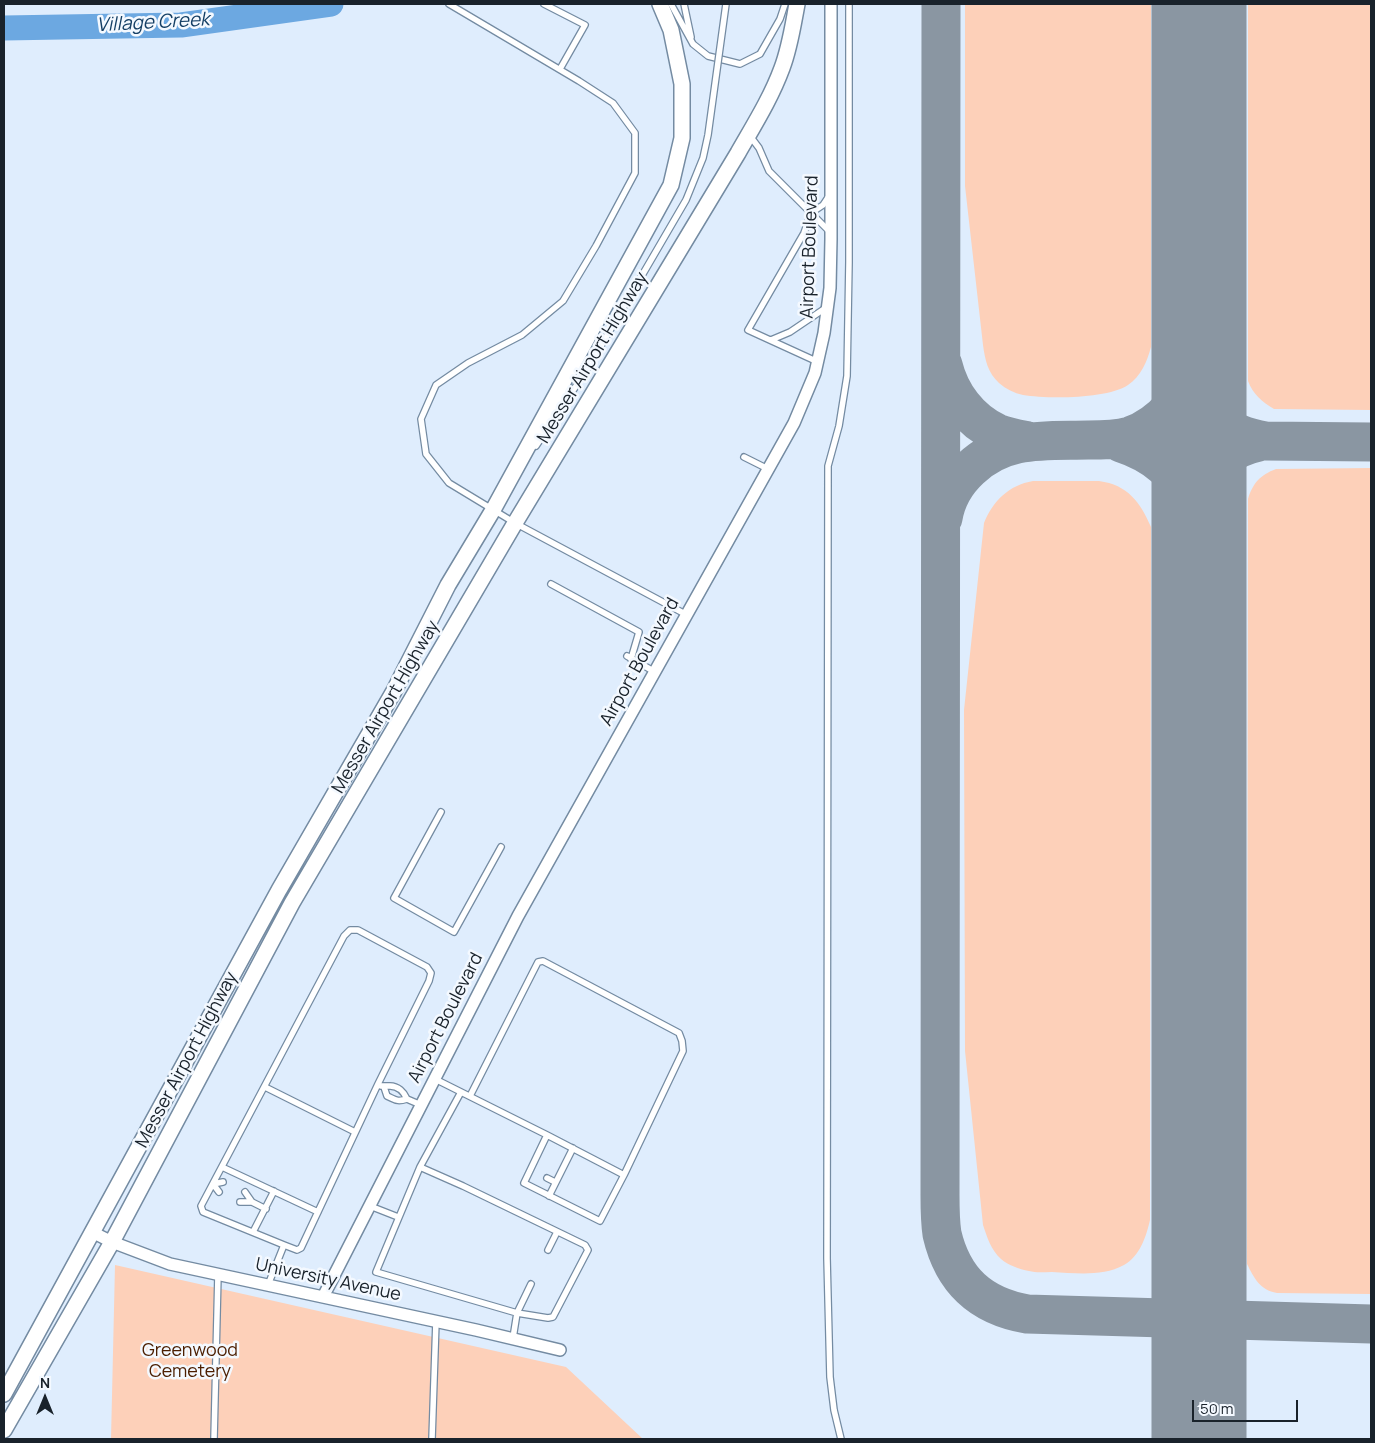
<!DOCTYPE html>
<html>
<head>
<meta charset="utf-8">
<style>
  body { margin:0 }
  #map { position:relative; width:1375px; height:1443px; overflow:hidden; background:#dfedfd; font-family:Manrope,sans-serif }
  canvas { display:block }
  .frame { position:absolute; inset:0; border:5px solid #19222b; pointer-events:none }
  .north { position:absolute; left:20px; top:1373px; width:50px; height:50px; -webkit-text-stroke:4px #f4f9ff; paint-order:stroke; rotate:0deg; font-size:14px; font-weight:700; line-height:20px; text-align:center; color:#19222b }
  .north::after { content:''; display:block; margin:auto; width:18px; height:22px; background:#19222b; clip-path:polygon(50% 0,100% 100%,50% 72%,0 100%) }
  .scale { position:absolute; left:1192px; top:1400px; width:106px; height:22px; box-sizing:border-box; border:2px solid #19222b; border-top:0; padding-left:6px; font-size:15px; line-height:18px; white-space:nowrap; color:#19222b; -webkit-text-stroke:4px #f4f9ff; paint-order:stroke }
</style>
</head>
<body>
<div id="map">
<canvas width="1375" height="1443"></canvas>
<div class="frame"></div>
<div class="north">N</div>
<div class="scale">50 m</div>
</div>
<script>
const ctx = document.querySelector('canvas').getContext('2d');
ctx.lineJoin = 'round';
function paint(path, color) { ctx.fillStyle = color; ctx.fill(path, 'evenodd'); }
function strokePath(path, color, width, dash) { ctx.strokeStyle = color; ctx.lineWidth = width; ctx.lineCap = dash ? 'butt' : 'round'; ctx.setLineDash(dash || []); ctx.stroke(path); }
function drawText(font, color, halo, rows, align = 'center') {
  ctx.font = font + ' Manrope,sans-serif'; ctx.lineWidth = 5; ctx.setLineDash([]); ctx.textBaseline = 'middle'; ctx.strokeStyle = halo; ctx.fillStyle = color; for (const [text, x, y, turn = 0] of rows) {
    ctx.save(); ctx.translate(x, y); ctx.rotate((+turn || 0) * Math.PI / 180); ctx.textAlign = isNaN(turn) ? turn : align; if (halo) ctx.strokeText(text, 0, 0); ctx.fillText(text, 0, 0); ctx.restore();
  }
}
paint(new Path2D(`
  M 965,4 L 1151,4 L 1151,347 C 1147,362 1141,376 1128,385 C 1107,399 1048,399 1023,395 C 1014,393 1006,389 999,383 C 988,373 985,360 983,345 L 965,186 Z
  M 1248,4 L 1371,4 L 1371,410 L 1274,409 C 1262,402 1253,394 1248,381 Z
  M 1371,468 L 1371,1294 L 1277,1293 C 1260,1290 1254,1278 1247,1264 L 1248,499 C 1253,483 1260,475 1276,469 Z
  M 1033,481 L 1099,481 C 1128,485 1140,502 1151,527 L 1150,1220 C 1146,1237 1140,1256 1124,1265 C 1102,1277 1075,1273 1052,1272 C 1044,1272 1036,1273 1029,1271 C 1019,1269 1008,1265 1001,1259 C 991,1250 987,1237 983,1225 L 965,1051 L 964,710 L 984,523 C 993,501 1009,485 1033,481 Z
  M 115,1265 L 566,1367 L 643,1439 L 111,1439 Z`), '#fdd0b9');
strokePath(new Path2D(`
  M 4,28 L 181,25 L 331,4`), '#6ca8e1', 25);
strokePath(new Path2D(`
  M 941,4 L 940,1195 C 940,1208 940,1221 942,1234 C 953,1281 981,1306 1027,1314 L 1371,1324
  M 943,365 C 950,394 969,420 997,433 C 1007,437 1018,439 1028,441
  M 1199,372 C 1207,415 1220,433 1265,441 L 1371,442
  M 1123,440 L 1254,441
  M 1121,443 C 1155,454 1179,474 1193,508 C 1196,515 1197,523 1199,531
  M 1199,495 C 1212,466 1226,449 1259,442
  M 943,518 C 946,500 956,482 970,469 C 1004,436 1045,441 1088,440 C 1102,440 1116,440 1130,436 C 1164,424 1184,395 1199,364`), '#8a96a2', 39);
strokePath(new Path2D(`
  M 1199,1439 L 1199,4`), '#8a96a2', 95);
const lane = new Path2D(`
  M 449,4 L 579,81 L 613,103 L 635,133 L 635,173 L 596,246 L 563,301 L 522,335 L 468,363 L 436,385 L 421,419 L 426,454 L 449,483 L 515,523 L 687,615
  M 544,4 L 585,25 L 560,69
  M 671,4 L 693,44 L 708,56 L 740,64 L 760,54 L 780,19 L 785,4
  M 684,4 L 691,37
  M 750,136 L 759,148 L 769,171 L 829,231
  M 771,340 L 790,332 L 827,307
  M 818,362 L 748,330 L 804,233 L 811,213 L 823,205 L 829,196
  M 536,446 L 588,368
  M 744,457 L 768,469
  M 551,584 L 639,632 L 631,659
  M 627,656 L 655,672
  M 441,812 L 394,898 L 454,932 L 501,847
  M 435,1079 L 547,1135 L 524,1183 L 600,1221 L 624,1175 L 683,1051 L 682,1041 L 679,1033 L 543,961 L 538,962 L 470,1096
  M 381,1086 C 384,1086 387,1086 390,1086 C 398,1086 404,1092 407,1099
  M 265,1087 L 355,1132
  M 384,1087 L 387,1096 C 396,1100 397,1102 407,1099 L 421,1105
  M 547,1135 L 624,1175
  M 222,1167 L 318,1212
  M 420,1167 L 461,1092
  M 547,1178 L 555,1182
  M 219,1192 L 213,1184 L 223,1182
  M 245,1192 L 252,1202
  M 549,1196 L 573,1148
  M 240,1202 L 252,1202 L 266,1209
  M 370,1206 L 398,1217
  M 253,1232 L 274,1191
  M 548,1250 L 557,1232
  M 268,1285 L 284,1245 L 203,1212 L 201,1206 L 344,936 L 350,930 L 358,930 L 427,967 L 431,973 L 429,981 L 378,1084 L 301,1248 L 297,1250 L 284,1245
  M 513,1338 L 517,1313 L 376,1272 L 420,1167 L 463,1186 L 585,1245 L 588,1250 L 553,1317 L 548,1318 L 517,1313 L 531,1284
  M 214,1439 L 218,1274
  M 432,1439 L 436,1321
  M 841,1439 L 834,1410 L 830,1377 L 827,1258 L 828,466 L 839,426 L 847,376 L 849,262 L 849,4`);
const street = new Path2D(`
  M 92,1232 L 112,1242 L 170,1264 L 476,1330 L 560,1350
  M 323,1297 L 518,916 L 794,423 L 815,373 L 824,333 L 830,288 L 831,239 L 831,4`);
const secondary = new Path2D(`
  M 4,1394 L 279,890 L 394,691 L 448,585 L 493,510 L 671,185 L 682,138 L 682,84 L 671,30 L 660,4
  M 4,1430 L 112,1242 L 292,903 L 515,523 L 738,153 C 754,125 771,98 782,68 C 790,47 793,25 797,4`);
strokePath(lane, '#748ba2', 8);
strokePath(street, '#748ba2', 14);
strokePath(secondary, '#748ba2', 18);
strokePath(lane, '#fff', 5.5);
strokePath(street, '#fff', 11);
strokePath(secondary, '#fff', 15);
const laneBridge = new Path2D(`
  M 588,368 L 686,200 L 703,158 L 708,135 L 726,4`);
strokePath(laneBridge, '#748ba2', 8, []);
strokePath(laneBridge, '#fff', 5.5);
drawText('18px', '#19222b', '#f4f9ff', [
  ["Airport Boulevard",810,247,-88],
  ["Messer Airport Highway",593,358,-59],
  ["Airport Boulevard",640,662,-61],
  ["Messer Airport Highway",386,707,-60],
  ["Airport Boulevard",446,1018,-63],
  ["Messer Airport Highway",187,1060,-62],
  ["University Avenue",328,1280,12]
]);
drawText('18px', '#4c1e00', '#f4f9ff', [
  ["Greenwood",190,1351],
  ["Cemetery",190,1372]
]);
drawText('italic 19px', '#143f65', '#f4f9ff', [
  ["Village Creek",153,23,-3]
]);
</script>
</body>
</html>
